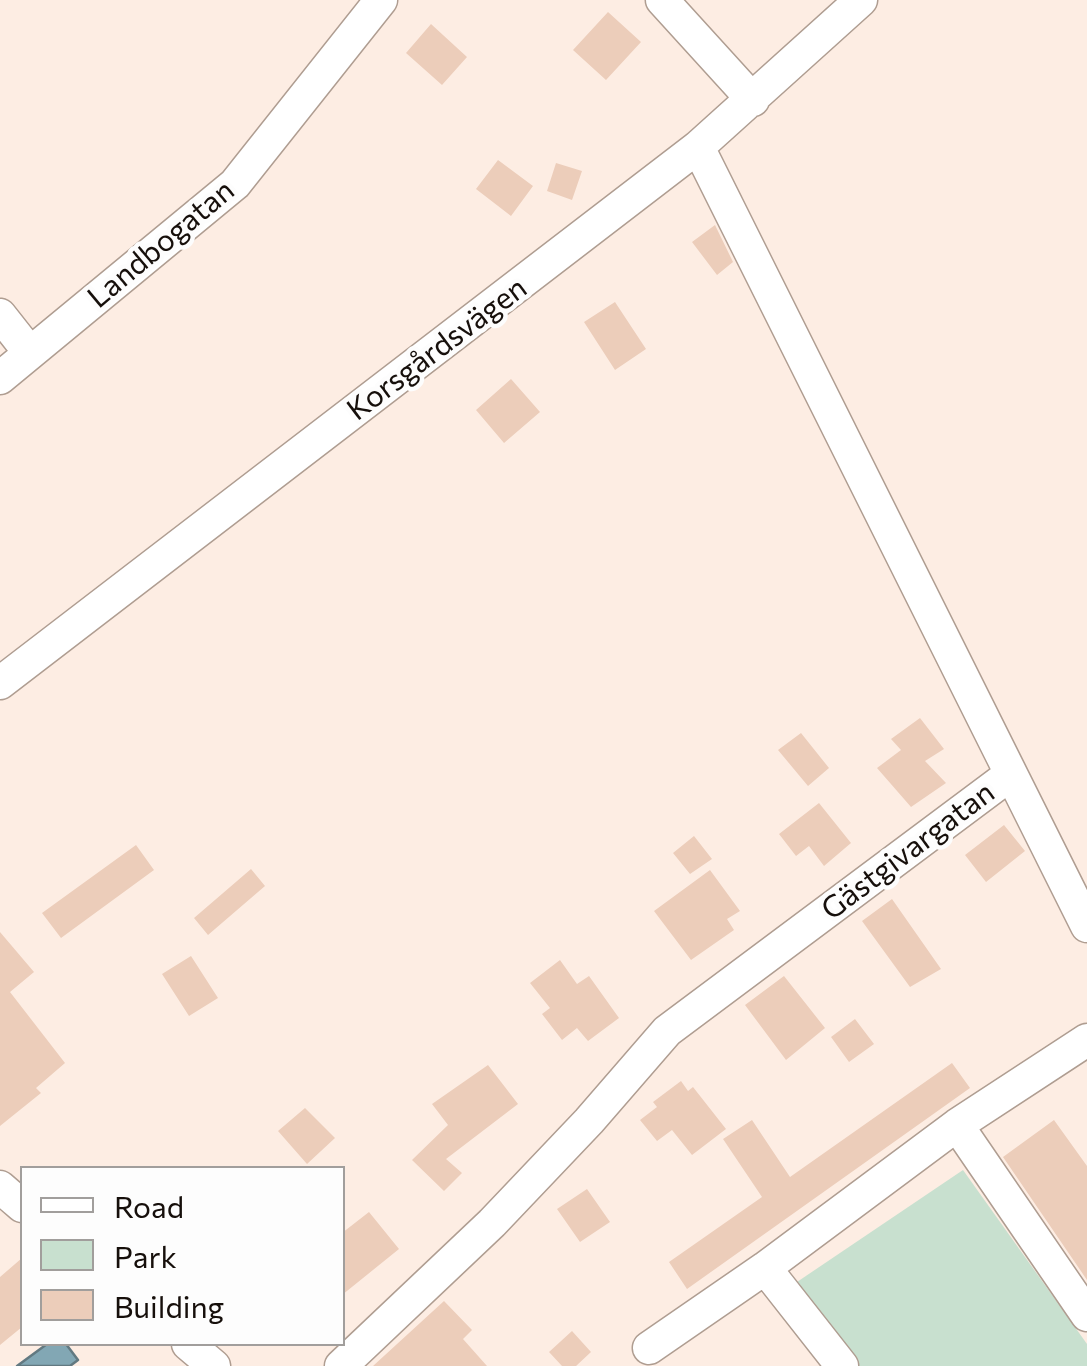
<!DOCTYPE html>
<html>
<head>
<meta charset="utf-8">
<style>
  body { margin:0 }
  #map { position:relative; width:1087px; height:1366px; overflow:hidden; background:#fdede3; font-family:Commissioner,sans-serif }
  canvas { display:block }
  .legend { position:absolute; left:20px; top:1166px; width:325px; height:180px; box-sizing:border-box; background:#fdfdfd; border:2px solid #a19e9c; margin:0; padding:12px 18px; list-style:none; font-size:30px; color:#160f0b }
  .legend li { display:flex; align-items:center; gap:20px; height:50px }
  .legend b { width:50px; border:2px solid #a19e9c }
</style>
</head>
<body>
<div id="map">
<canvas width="1087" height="1366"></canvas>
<ul class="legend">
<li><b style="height:12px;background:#fff"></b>Road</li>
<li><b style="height:28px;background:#c8e0cf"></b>Park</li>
<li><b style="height:28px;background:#eccdba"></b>Building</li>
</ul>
</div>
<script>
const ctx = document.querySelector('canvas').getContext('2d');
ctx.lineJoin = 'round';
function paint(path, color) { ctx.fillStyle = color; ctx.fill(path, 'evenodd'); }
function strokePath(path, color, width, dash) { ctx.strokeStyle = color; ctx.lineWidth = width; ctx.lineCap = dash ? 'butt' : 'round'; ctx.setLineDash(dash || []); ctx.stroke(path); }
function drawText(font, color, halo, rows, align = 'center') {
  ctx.font = font + ' Commissioner,sans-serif'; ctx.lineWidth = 9; ctx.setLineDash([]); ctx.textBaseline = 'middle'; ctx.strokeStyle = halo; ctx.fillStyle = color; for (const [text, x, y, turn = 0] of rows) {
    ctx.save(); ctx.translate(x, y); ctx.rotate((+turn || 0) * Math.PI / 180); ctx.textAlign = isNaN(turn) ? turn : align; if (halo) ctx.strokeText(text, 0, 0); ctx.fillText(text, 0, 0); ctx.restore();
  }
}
paint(new Path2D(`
  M 963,1170 L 1087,1344 L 1087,1366 L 857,1366 L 794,1284 Z`), '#c8e0cf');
const water = new Path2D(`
  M 47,1344 L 66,1344 L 78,1360 L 70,1366 L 17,1366 Z`);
paint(water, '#82a7b4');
strokePath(water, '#627981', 2.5);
paint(new Path2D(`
  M 608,12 L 641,42 L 606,80 L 573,50 Z
  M 431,24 L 467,57 L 442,85 L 406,53 Z
  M 498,160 L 533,186 L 511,216 L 476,189 Z
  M 556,163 L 582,171 L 572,200 L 547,191 Z
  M 715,225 L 733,262 L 717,275 L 692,242 Z
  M 615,302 L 646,349 L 615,370 L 584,322 Z
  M 511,379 L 540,412 L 504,443 L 476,410 Z
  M 920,718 L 944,749 L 925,761 L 946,783 L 911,807 L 877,768 L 901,750 L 891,739 Z
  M 801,733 L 829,768 L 808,786 L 778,750 Z
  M 819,803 L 851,843 L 824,866 L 809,846 L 796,856 L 779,834 Z
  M 1004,825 L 1025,851 L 986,882 L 965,855 Z
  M 694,836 L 712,859 L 690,874 L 673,853 Z
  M 136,845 L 154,870 L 61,938 L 42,913 Z
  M 251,869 L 265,886 L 208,935 L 194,918 Z
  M 710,870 L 740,911 L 727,919 L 734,930 L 691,960 L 654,911 Z
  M 892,899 L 941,969 L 910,987 L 862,921 Z
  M 0,932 L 34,972 L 10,992 L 65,1063 L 36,1088 L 41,1093 L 0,1126 Z
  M 191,956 L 218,998 L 189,1016 L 162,974 Z
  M 560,960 L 577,984 L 589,976 L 619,1018 L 588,1041 L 577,1028 L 562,1040 L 542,1014 L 550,1008 L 530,983 Z
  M 784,976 L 825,1028 L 786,1060 L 745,1005 Z
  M 855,1019 L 874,1044 L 849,1062 L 831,1037 Z
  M 952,1063 L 970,1088 L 687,1289 L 669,1262 L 762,1197 L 723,1139 L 752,1120 L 790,1177 Z
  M 488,1065 L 518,1104 L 446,1159 L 462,1173 L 444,1191 L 412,1160 L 448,1125 L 432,1104 Z
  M 681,1081 L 688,1091 L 693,1087 L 726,1129 L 692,1155 L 672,1130 L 657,1141 L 640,1120 L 657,1107 L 653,1102 Z
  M 305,1108 L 335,1138 L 307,1164 L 278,1131 Z
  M 1054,1120 L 1087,1166 L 1087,1280 L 1003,1157 Z
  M 587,1189 L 610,1222 L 580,1242 L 557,1209 Z
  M 369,1212 L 399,1249 L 342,1295 L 342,1233 Z
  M 22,1258 L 22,1327 L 0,1345 L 0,1277 Z
  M 444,1301 L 472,1330 L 463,1339 L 487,1366 L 373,1366 Z
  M 572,1331 L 591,1352 L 576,1366 L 562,1366 L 549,1352 Z`), '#eccdba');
const minor = new Path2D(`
  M 662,0 L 753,100
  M 698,147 L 1087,926
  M 0,315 L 30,353
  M 0,378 L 235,184 L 381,0
  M 0,683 L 698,147 L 861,0
  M 957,1125 L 1087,1315
  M 0,1187 L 22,1206
  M 765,1268 L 842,1366
  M 188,1344 L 214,1366
  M 649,1348 L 765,1268 L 957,1125 L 1087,1040
  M 341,1366 L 492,1223 L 589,1121 L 667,1031 L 1011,774`);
strokePath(minor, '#af9d91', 35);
strokePath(minor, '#fff', 32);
drawText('30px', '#160f0b', '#fdfdfd', [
  ["Landbogatan",161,244,-40],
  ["Korsgårdsvägen",437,349,-37],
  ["Gästgivargatan",908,851,-37]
]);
</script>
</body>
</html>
